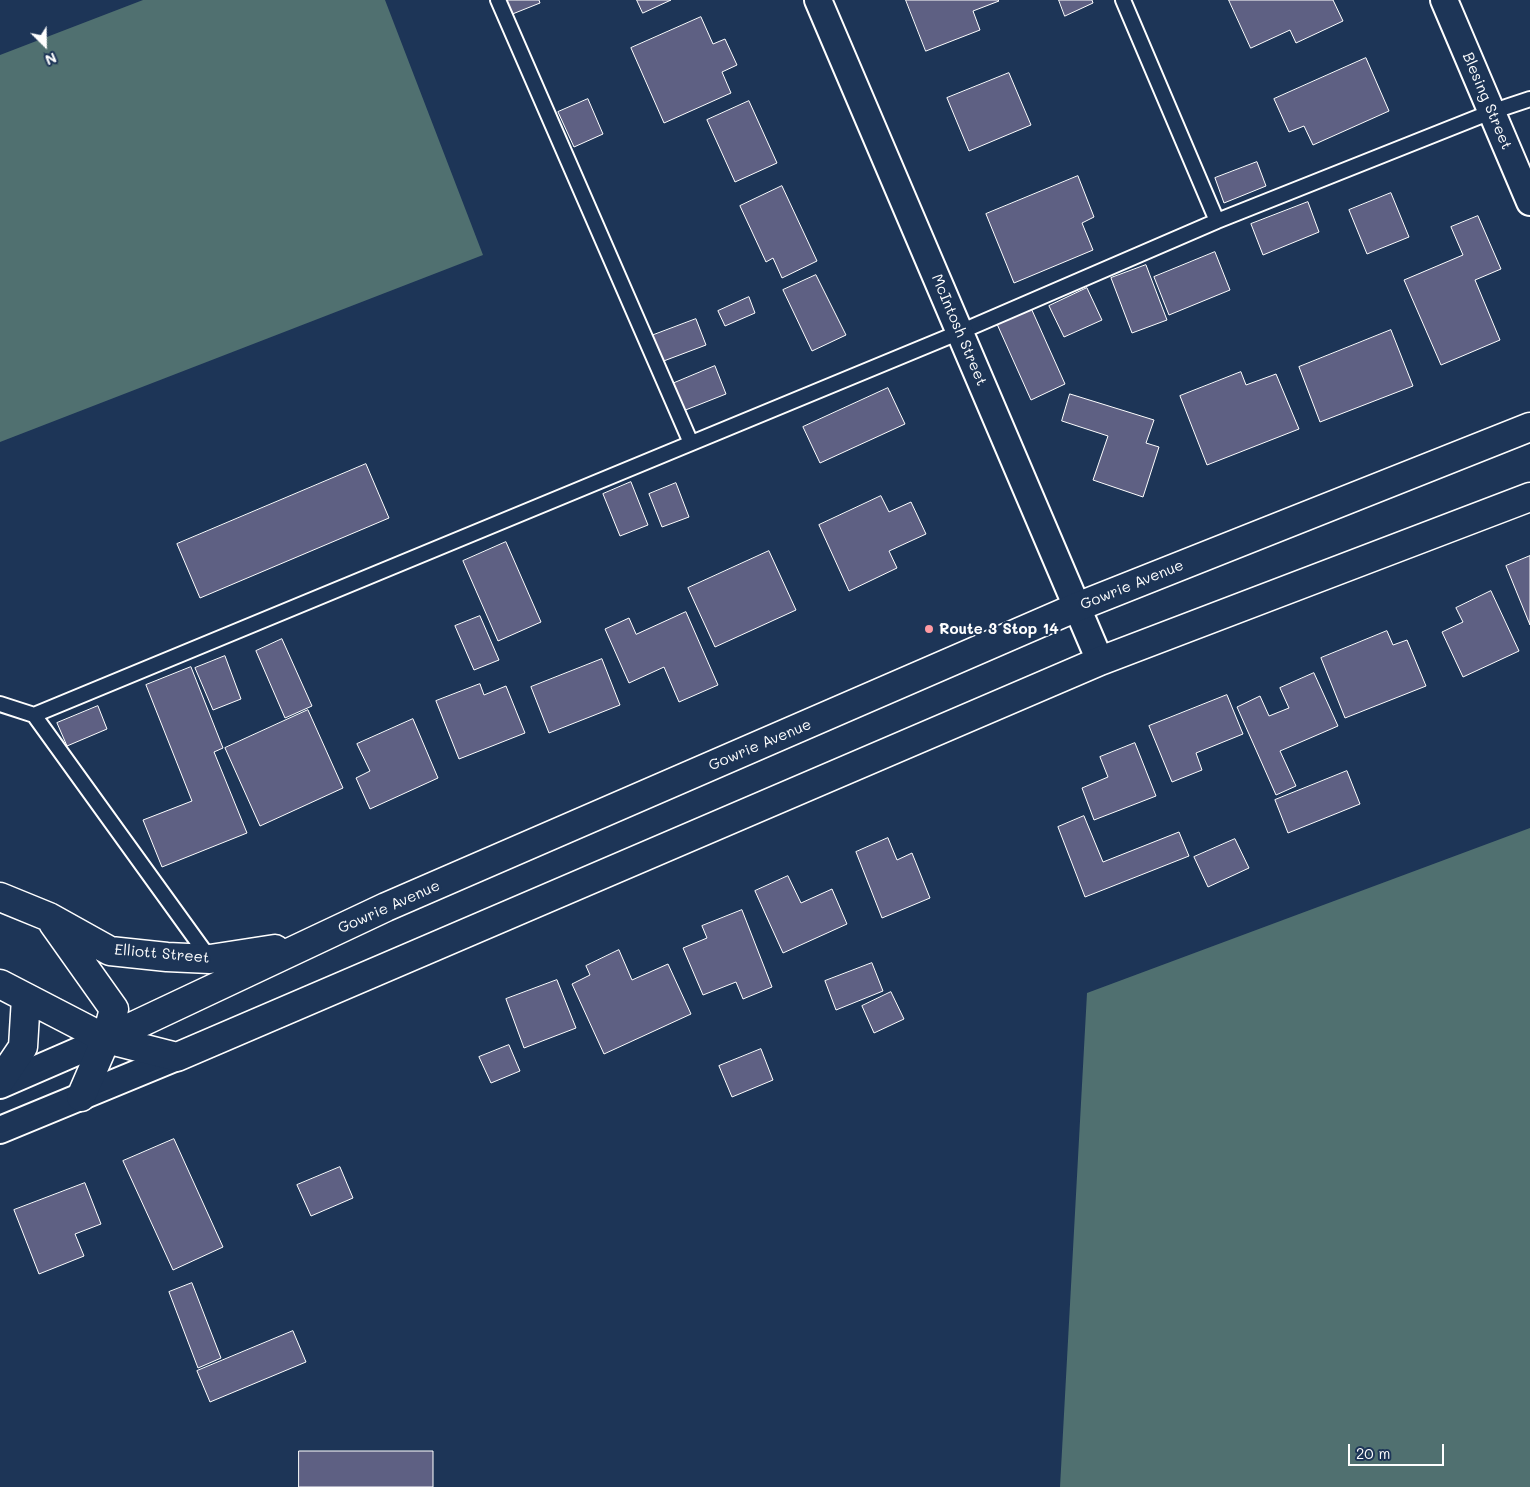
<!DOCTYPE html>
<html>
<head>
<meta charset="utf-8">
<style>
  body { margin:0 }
  #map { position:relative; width:1530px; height:1487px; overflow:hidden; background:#1d3557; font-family:Mali,sans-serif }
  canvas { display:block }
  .north { position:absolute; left:20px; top:20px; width:50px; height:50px; -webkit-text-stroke:4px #1d3557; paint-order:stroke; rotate:157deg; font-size:14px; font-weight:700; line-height:20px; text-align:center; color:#fff }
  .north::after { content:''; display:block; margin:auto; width:18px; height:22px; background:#fff; clip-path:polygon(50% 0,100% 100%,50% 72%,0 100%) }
  .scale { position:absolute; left:1348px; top:1444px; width:96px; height:22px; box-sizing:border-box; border:2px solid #fff; border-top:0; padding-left:6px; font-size:15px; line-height:18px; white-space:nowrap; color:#fff; -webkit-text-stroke:4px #1d3557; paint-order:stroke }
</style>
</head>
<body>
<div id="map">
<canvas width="1530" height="1487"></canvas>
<div class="north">N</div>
<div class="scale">20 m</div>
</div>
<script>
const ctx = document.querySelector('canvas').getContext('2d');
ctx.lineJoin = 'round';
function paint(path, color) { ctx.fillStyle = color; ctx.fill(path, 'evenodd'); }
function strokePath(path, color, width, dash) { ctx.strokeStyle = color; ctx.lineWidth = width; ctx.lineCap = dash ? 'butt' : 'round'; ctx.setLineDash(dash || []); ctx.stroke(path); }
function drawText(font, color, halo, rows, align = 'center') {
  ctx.font = font + ' Mali,sans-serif'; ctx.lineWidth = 4.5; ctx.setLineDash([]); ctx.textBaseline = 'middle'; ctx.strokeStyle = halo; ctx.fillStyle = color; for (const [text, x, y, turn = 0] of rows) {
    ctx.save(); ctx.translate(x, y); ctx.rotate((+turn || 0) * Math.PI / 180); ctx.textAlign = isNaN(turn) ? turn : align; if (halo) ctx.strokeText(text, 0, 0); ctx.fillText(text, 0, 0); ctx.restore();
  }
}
paint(new Path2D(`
  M 143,0 L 385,0 L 483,255 L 0,442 L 0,55 Z
  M 1530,828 L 1530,1487 L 1060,1487 L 1087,993 Z`), '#507070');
const building = new Path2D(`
  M 504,0 L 539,0 L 540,3 L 510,15 Z
  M 637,0 L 671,0 L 643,13 Z
  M 906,0 L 998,0 L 999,1 L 973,11 L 980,30 L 926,51 Z
  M 1059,0 L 1092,0 L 1093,3 L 1065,16 Z
  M 1229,0 L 1333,0 L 1343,21 L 1296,43 L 1290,30 L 1251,48 Z
  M 701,17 L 713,44 L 725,39 L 737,65 L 722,72 L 731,93 L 664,123 L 631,48 Z
  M 1366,58 L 1389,111 L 1313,145 L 1304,126 L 1289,132 L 1274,99 Z
  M 1009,73 L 1031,125 L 969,151 L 947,98 Z
  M 588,99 L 603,134 L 574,147 L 558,112 Z
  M 749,101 L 777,163 L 735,182 L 707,120 Z
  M 1257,162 L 1266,186 L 1224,203 L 1215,178 Z
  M 1078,176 L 1094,217 L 1082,223 L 1093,250 L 1014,283 L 986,214 Z
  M 782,186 L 817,261 L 782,278 L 773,258 L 766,262 L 740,206 Z
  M 1391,193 L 1409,237 L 1367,254 L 1349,210 Z
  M 1308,202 L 1319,232 L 1263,255 L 1251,224 Z
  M 1478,216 L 1501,269 L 1475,280 L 1500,340 L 1441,365 L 1404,280 L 1463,255 L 1451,227 Z
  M 1215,252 L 1230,290 L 1169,315 L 1154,277 Z
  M 1146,265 L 1167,320 L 1132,333 L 1111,278 Z
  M 816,275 L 846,335 L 812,351 L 783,290 Z
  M 1087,288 L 1102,320 L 1064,337 L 1049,306 Z
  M 749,297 L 755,313 L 725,326 L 718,311 Z
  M 1031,308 L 1065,384 L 1031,400 L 997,324 Z
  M 696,319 L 706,345 L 661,362 L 651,336 Z
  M 1391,330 L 1413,386 L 1320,422 L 1299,367 Z
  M 715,366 L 726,394 L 683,411 L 672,384 Z
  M 1241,372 L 1246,385 L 1276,374 L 1299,429 L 1207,465 L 1180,396 Z
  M 888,388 L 905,424 L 820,463 L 803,427 Z
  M 1070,394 L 1154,420 L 1146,443 L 1159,447 L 1143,497 L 1093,480 L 1108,436 L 1062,421 Z
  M 366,464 L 389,518 L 200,598 L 177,544 Z
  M 631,482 L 648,525 L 620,536 L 603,494 Z
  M 676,483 L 689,517 L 662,527 L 649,494 Z
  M 881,496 L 889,512 L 911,502 L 926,534 L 889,551 L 897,568 L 849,591 L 819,525 Z
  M 506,542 L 541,622 L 498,641 L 463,561 Z
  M 769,551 L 796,610 L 715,647 L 688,588 Z
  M 1530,556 L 1530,625 L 1506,566 Z
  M 1491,591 L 1519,651 L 1463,677 L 1442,632 L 1463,622 L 1456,608 Z
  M 686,612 L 718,685 L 679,702 L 664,667 L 629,683 L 605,629 L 629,618 L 636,634 Z
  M 480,616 L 499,660 L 474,670 L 455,626 Z
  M 1387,631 L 1393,645 L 1407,640 L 1426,686 L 1345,718 L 1321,658 Z
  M 282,639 L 312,706 L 285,718 L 256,651 Z
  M 225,656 L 241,699 L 213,710 L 195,668 Z
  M 602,659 L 620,705 L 549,733 L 531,687 Z
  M 191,667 L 223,748 L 214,752 L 247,833 L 162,867 L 143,820 L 192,801 L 146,685 Z
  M 1314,673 L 1338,726 L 1280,751 L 1296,786 L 1276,795 L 1237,707 L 1260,696 L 1269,716 L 1289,708 L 1280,688 Z
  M 480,684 L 484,695 L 506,686 L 525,733 L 459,759 L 436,701 Z
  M 1227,695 L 1243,734 L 1196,753 L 1202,770 L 1172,782 L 1149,726 Z
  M 98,706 L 107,729 L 67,746 L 57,723 Z
  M 308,710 L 343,788 L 260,826 L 225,748 Z
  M 413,719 L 438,778 L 370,809 L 356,778 L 370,771 L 357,744 Z
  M 1135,743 L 1156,796 L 1094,820 L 1082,788 L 1108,777 L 1100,757 Z
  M 1347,771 L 1360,804 L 1288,833 L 1275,800 Z
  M 1084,816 L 1103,862 L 1179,832 L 1189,856 L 1085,897 L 1058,827 Z
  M 888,838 L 897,860 L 912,853 L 930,898 L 882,918 L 856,852 Z
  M 1235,839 L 1249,868 L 1208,887 L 1194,857 Z
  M 788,876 L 801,903 L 832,889 L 847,924 L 783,953 L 755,891 Z
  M 742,910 L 772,987 L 743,999 L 736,982 L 703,995 L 683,948 L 707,938 L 702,926 Z
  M 619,950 L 632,980 L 668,964 L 691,1014 L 604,1054 L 572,984 L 590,975 L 586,966 Z
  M 872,963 L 883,991 L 836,1010 L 825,981 Z
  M 557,980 L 576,1028 L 524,1048 L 506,999 Z
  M 891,992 L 904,1019 L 874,1033 L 862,1006 Z
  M 509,1045 L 520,1071 L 491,1083 L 479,1057 Z
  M 761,1049 L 773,1080 L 732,1097 L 719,1066 Z
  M 174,1139 L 223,1247 L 173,1270 L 123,1161 Z
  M 340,1167 L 353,1198 L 311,1216 L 297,1185 Z
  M 85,1183 L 101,1224 L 75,1234 L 84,1256 L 39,1274 L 14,1210 Z
  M 192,1283 L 221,1358 L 198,1368 L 169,1292 Z
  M 293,1331 L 306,1362 L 210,1402 L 197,1371 Z
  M 299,1451 L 433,1451 L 433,1487 L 299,1487 Z`);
paint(building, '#5e6083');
strokePath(building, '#fff', 1);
const lane = new Path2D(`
  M 498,0 L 691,443
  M 1123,0 L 1217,221
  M 0,704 L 34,715 L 210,959
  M 34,715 L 960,332 L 1217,221 L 1491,112 L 1530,99`);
const street = new Path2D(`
  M 818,0 L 1100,661
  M 1444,0 L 1530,202
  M 0,1085 L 106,1039
  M 0,1130 L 177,1057`);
const secondary = new Path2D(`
  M 0,897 L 49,917 L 110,951 L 167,957 L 210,959 L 275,949
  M 53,923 L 114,1009 L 106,1039 L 81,1097
  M 0,984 L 106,1039 L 177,1057 L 1100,661 L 1530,497
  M 106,1039 L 386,907 L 1077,607 L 1530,427
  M 0,1081 L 23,1047 L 26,998`);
strokePath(lane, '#fff', 18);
strokePath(street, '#fff', 30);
strokePath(secondary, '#fff', 31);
strokePath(lane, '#1d3557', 14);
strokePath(street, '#1d3557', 26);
strokePath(secondary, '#1d3557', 28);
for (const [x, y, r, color] of [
  [929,629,5,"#ff9aa2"]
]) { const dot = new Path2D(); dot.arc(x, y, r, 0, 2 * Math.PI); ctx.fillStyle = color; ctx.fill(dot); strokePath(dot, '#1d3557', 2); }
drawText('15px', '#fff', '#1d3557', [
  ["Blesing Street",1487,101,67],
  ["McIntosh Street",959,330,67],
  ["Gowrie Avenue",1132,585,-22],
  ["Gowrie Avenue",760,745,-23],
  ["Gowrie Avenue",389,907,-24],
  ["Elliott Street",162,954,5]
]);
drawText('bold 15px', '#fff', '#1d3557', [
  ["Route 3 Stop 14",939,629]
], 'left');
</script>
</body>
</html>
